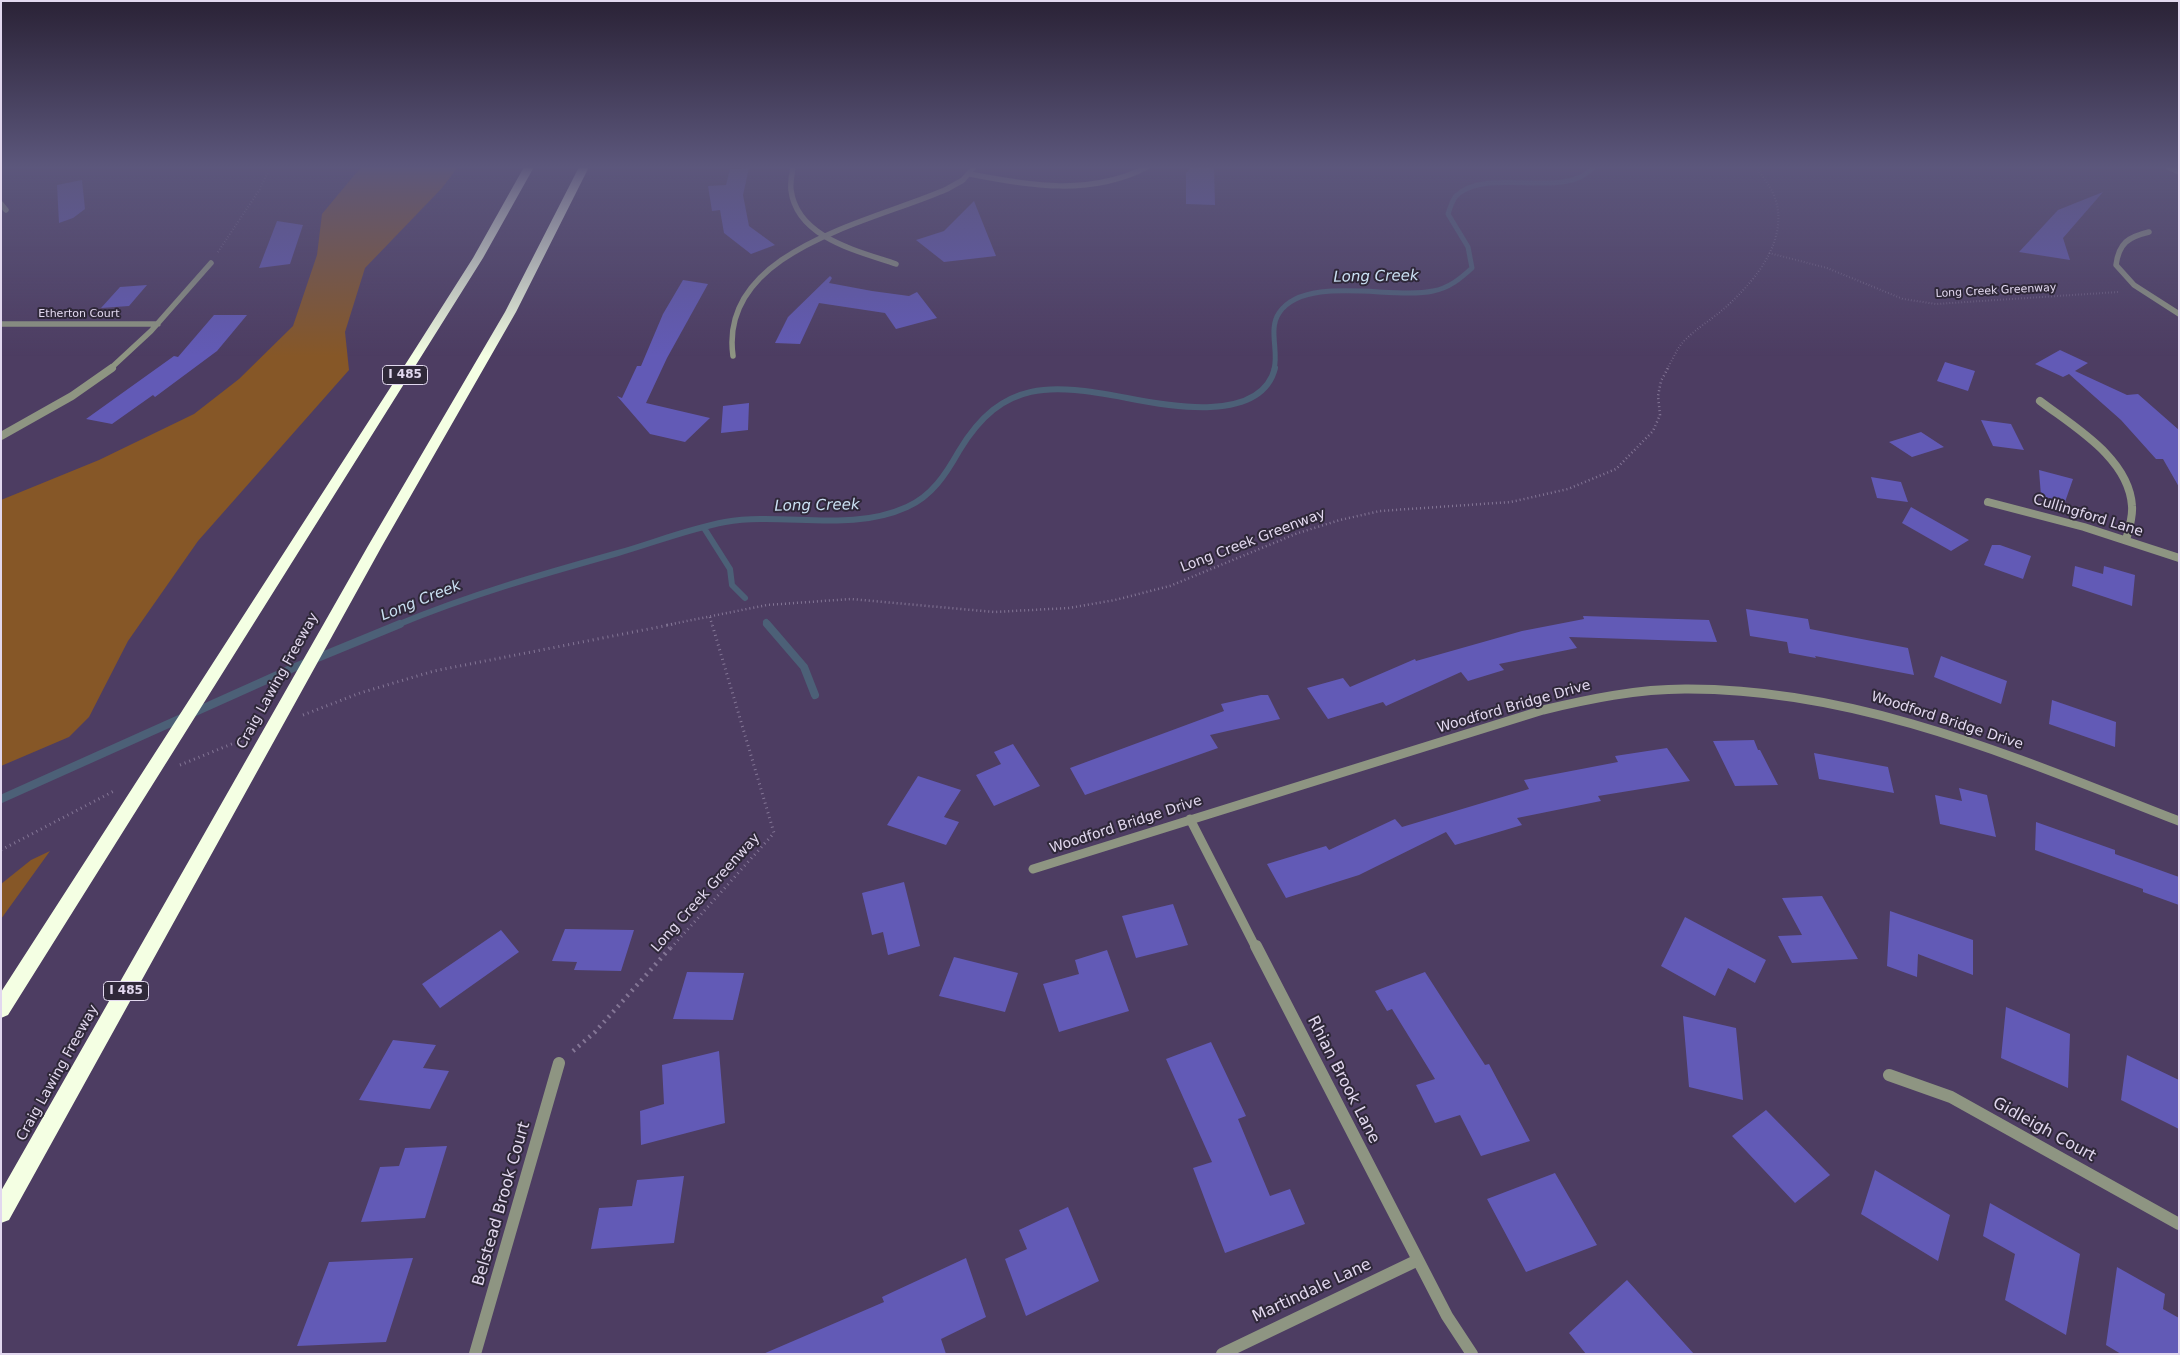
<!DOCTYPE html>
<html>
<head>
<meta charset="utf-8">
<style>
  body { margin:0 }
  #map { position:relative; width:2180px; height:1355px; overflow:hidden; background:#4d3d62; font-family:"DejaVu Sans",sans-serif }
  canvas { display:block }
  .frame { position:absolute; inset:0; border:2px solid #e2d8ef; pointer-events:none }
</style>
</head>
<body>
<div id="map">
<canvas width="2180" height="1355"></canvas>
<div class="frame"></div>
</div>
<script>
const ctx = document.querySelector('canvas').getContext('2d');
ctx.lineJoin = 'round';
function paint(path, color) { ctx.fillStyle = color; ctx.fill(path, 'evenodd'); }
function strokePath(path, color, width, dash) { ctx.strokeStyle = color; ctx.lineWidth = width; ctx.lineCap = dash ? 'butt' : 'round'; ctx.setLineDash(dash || []); ctx.stroke(path); }
function drawText(font, color, halo, rows, align = 'center') {
  ctx.font = font + ' "DejaVu Sans",sans-serif'; ctx.lineWidth = 4; ctx.setLineDash([]); ctx.textBaseline = 'middle'; ctx.strokeStyle = halo; ctx.fillStyle = color; for (const [text, x, y, turn = 0] of rows) {
    ctx.save(); ctx.translate(x, y); ctx.rotate((+turn || 0) * Math.PI / 180); ctx.textAlign = isNaN(turn) ? turn : align; if (halo) ctx.strokeText(text, 0, 0); ctx.fillText(text, 0, 0); ctx.restore();
  }
}
paint(new Path2D(`
  M 361,167 L 458,167 L 442,188 L 365,268 L 345,332 L 349,370 L 198,541 L 128,641 L 89,717 L 69,737 L 1,766 L 1,500 L 99,460 L 194,414 L 239,379 L 293,326 L 317,255 L 322,214 Z
  M 50,851 L 1,919 L 1,884 L 31,860 Z`), '#865727');
strokePath(new Path2D(`
  M 1274,369 C 1279,352 1268,329 1279,313 C 1305,274 1393,300 1433,291 C 1449,288 1460,279 1472,268 L 1468,247 L 1448,214 C 1450,209 1452,200 1456,196 C 1482,170 1545,192 1578,178 C 1584,176 1589,171 1594,167`), '#4c6077', 5);
strokePath(new Path2D(`
  M 704,528 L 730,569 L 732,585 L 745,598
  M 766,622 L 768,625
  M 397,625 C 469,595 543,574 618,553 C 653,543 688,529 725,522 C 784,512 850,533 907,507 C 932,496 946,474 959,451 C 1003,378 1051,384 1127,398 C 1167,406 1261,424 1275,368`), '#4c6077', 6);
strokePath(new Path2D(`
  M 767,624 L 804,667 L 815,695
  M 1,799 L 293,668 L 400,624`), '#4c6077', 8);
paint(new Path2D(`
  M 1191,167 L 1214,167 L 1215,205 L 1186,204 L 1186,173 Z
  M 749,168 L 743,195 L 749,226 L 775,245 L 751,254 L 724,233 L 720,210 L 712,211 L 708,186 L 726,185 L 730,169 Z
  M 82,180 L 85,209 L 73,218 L 59,223 L 57,185 Z
  M 2103,192 L 2063,238 L 2070,260 L 2019,252 L 2058,210 Z
  M 974,201 L 996,256 L 944,262 L 916,240 L 944,231 Z
  M 277,221 L 303,225 L 290,264 L 259,268 Z
  M 830,276 L 832,278 L 829,283 L 872,291 L 909,296 L 917,292 L 937,318 L 896,329 L 885,313 L 819,303 L 800,344 L 775,343 L 788,317 Z
  M 683,280 L 708,284 L 667,358 L 646,403 L 710,418 L 685,442 L 650,434 L 617,396 L 622,398 L 637,366 L 641,366 L 663,314 Z
  M 147,285 L 129,306 L 101,308 L 120,287 Z
  M 214,315 L 247,315 L 217,351 L 155,397 L 153,395 L 112,424 L 86,419 L 174,356 L 178,357 Z
  M 2060,350 L 2088,363 L 2075,371 L 2127,395 L 2138,394 L 2179,430 L 2179,487 L 2163,459 L 2156,459 L 2121,420 L 2069,374 L 2063,377 L 2035,364 Z
  M 1945,362 L 1975,371 L 1968,391 L 1937,381 Z
  M 749,403 L 748,430 L 721,433 L 723,406 Z
  M 1981,420 L 2011,424 L 2024,450 L 1993,446 Z
  M 1921,432 L 1944,447 L 1912,457 L 1889,442 Z
  M 2039,470 L 2073,479 L 2065,502 L 2041,496 Z
  M 1871,477 L 1901,482 L 1908,502 L 1877,498 Z
  M 1911,507 L 1969,540 L 1951,551 L 1902,523 Z
  M 1992,545 L 2000,545 L 2031,556 L 2023,579 L 1984,565 Z
  M 2075,566 L 2103,574 L 2104,566 L 2135,575 L 2132,606 L 2072,586 Z
  M 1746,609 L 1808,619 L 1810,629 L 1908,648 L 1914,675 L 1815,656 L 1816,658 L 1789,653 L 1787,642 L 1750,636 Z
  M 1583,616 L 1709,620 L 1717,642 L 1569,637 L 1577,648 L 1499,664 L 1504,670 L 1468,681 L 1461,672 L 1386,706 L 1383,702 L 1328,719 L 1307,688 L 1343,678 L 1350,687 L 1415,659 L 1416,661 L 1522,631 L 1584,619 Z
  M 1941,656 L 2007,681 L 2001,704 L 1934,677 Z
  M 1261,695 L 1268,695 L 1280,719 L 1210,735 L 1218,748 L 1085,795 L 1070,768 L 1224,711 L 1221,704 Z
  M 2052,700 L 2116,722 L 2115,747 L 2049,724 Z
  M 1754,740 L 1758,750 L 1760,750 L 1778,785 L 1735,786 L 1713,741 Z
  M 1013,744 L 1040,786 L 994,806 L 976,775 L 1001,764 L 994,752 Z
  M 1667,748 L 1690,781 L 1598,796 L 1601,801 L 1517,818 L 1522,825 L 1455,845 L 1446,832 L 1359,875 L 1286,898 L 1267,864 L 1326,846 L 1329,850 L 1395,819 L 1402,827 L 1529,789 L 1524,780 L 1618,762 L 1615,756 Z
  M 1814,753 L 1888,767 L 1894,793 L 1819,779 Z
  M 918,776 L 961,790 L 944,817 L 959,822 L 946,845 L 887,825 Z
  M 1959,788 L 1987,795 L 1996,837 L 1940,824 L 1935,795 L 1962,801 Z
  M 2036,822 L 2115,850 L 2115,854 L 2179,877 L 2179,905 L 2143,892 L 2143,889 L 2035,850 Z
  M 904,882 L 920,946 L 888,955 L 883,932 L 872,935 L 862,893 Z
  M 1822,896 L 1858,959 L 1792,963 L 1778,936 L 1802,935 L 1782,898 Z
  M 1173,904 L 1188,945 L 1136,958 L 1122,916 Z
  M 1890,911 L 1973,940 L 1973,975 L 1918,954 L 1917,977 L 1887,966 Z
  M 1685,917 L 1766,960 L 1755,983 L 1728,968 L 1715,996 L 1661,966 Z
  M 565,929 L 634,930 L 621,971 L 574,970 L 577,962 L 552,961 Z
  M 501,930 L 519,952 L 440,1008 L 422,984 Z
  M 1107,950 L 1129,1011 L 1059,1032 L 1043,984 L 1079,974 L 1075,960 Z
  M 954,957 L 1018,973 L 1005,1012 L 939,996 Z
  M 687,972 L 744,973 L 733,1020 L 673,1019 Z
  M 1425,972 L 1485,1065 L 1489,1064 L 1530,1141 L 1481,1156 L 1460,1115 L 1435,1123 L 1416,1085 L 1435,1079 L 1392,1009 L 1387,1011 L 1375,991 Z
  M 2006,1007 L 2070,1034 L 2068,1088 L 2001,1058 Z
  M 1683,1016 L 1736,1028 L 1743,1100 L 1689,1087 Z
  M 393,1040 L 436,1045 L 423,1068 L 449,1071 L 430,1109 L 359,1100 Z
  M 1211,1042 L 1246,1116 L 1238,1119 L 1270,1196 L 1290,1189 L 1305,1224 L 1225,1253 L 1193,1168 L 1212,1162 L 1166,1059 Z
  M 719,1051 L 725,1123 L 641,1145 L 640,1111 L 664,1104 L 662,1065 Z
  M 2127,1055 L 2179,1080 L 2179,1129 L 2121,1100 Z
  M 1766,1110 L 1830,1175 L 1795,1203 L 1732,1136 Z
  M 447,1146 L 425,1218 L 361,1222 L 380,1167 L 399,1166 L 405,1148 Z
  M 1875,1170 L 1950,1215 L 1938,1261 L 1861,1214 Z
  M 1555,1173 L 1597,1245 L 1526,1272 L 1487,1199 Z
  M 684,1176 L 674,1243 L 591,1249 L 599,1208 L 632,1206 L 637,1180 Z
  M 1990,1203 L 2080,1254 L 2066,1335 L 2005,1300 L 2015,1254 L 1983,1236 Z
  M 1068,1207 L 1099,1281 L 1026,1316 L 1005,1259 L 1027,1249 L 1019,1230 Z
  M 413,1258 L 386,1342 L 297,1346 L 329,1262 Z
  M 966,1258 L 986,1317 L 941,1339 L 946,1354 L 763,1354 L 884,1302 L 882,1297 Z
  M 2117,1267 L 2165,1294 L 2163,1309 L 2179,1318 L 2179,1354 L 2121,1354 L 2106,1345 Z
  M 1627,1280 L 1694,1354 L 1586,1354 L 1569,1333 Z`), '#625ab6');
strokePath(new Path2D(`
  M 218,252 L 260,189 L 270,167
  M 1769,253 L 1827,268 L 1903,299 L 1936,304 L 2118,292
  M 1667,369 C 1673,359 1677,348 1685,340 C 1698,327 1714,318 1727,306 C 1757,279 1792,236 1773,193 C 1769,184 1761,175 1756,167`), '#847696', 2, [0.5, 2.5]);
strokePath(new Path2D(`
  M 710,617 L 712,625
  M 667,625 L 767,605 L 851,599 L 994,612 L 1069,608 L 1115,600 L 1170,586 L 1298,533 L 1340,520 L 1380,511 L 1511,502 L 1568,489 L 1616,469 L 1653,431 L 1660,415 L 1658,396 L 1661,381 L 1668,368`), '#847696', 2.5, [1, 3]);
strokePath(new Path2D(`
  M 303,715 L 360,693 L 434,671 L 674,624
  M 180,765 L 244,739
  M 1,850 L 114,791
  M 671,948 L 774,833 L 712,624`), '#847696', 3, [1, 4]);
strokePath(new Path2D(`
  M 573,1051 L 595,1032 L 672,946`), '#847696', 4.5, [2, 5]);
strokePath(new Path2D(`
  M 793,167 C 792,174 790,183 791,190 C 797,238 858,251 896,264
  M 2168,167 L 2179,172
  M 970,174 C 1030,186 1091,196 1147,167
  M 1,204 L 6,210
  M 2149,232 C 2128,237 2119,243 2116,265 L 2134,285 L 2179,314
  M 1,324 L 158,324
  M 733,356 C 718,249 876,221 947,189 L 963,180 L 974,167
  M 110,369 L 151,331 L 211,263`), '#8e9582', 5.5);
strokePath(new Path2D(`
  M 2040,401 C 2074,427 2129,458 2132,506 C 2133,517 2129,529 2126,540
  M 1,436 L 72,396 L 112,368
  M 1988,502 L 2084,527 L 2179,558`), '#8e9582', 8);
strokePath(new Path2D(`
  M 1190,819 L 1256,948
  M 1033,869 L 1543,710 C 1589,699 1637,689 1685,689 C 1859,688 2019,759 2179,821`), '#8e9582', 9);
strokePath(new Path2D(`
  M 1256,946 L 1447,1316 L 1472,1354
  M 1889,1075 L 1951,1097 L 2179,1224
  M 475,1354 L 559,1063
  M 1222,1354 L 1418,1260`), '#8e9582', 12);
paint(new Path2D(`
  M 524,167 L 534,167 L 483,258 L 8,1015 L 1,1018 L 1,992 L 412,354 L 473,258 Z
  M 579,167 L 589,167 L 516,312 L 382,546 L 9,1220 L 1,1223 L 1,1191 L 368,546 L 505,312 Z`), '#f4ffe3');
const sky = ctx.createLinearGradient(0, 0, 0, 356);
sky.addColorStop(0, '#2a2236');
sky.addColorStop(0.47, '#5c577c');
sky.addColorStop(1, '#5c577c00');
ctx.fillStyle = sky;
ctx.fillRect(0, 0, 2180, 356);
drawText('11px', '#e2d8ef', '#2f2839', [
  ["Long Creek Greenway",1996,291,-3],
  ["Etherton Court",79,314]
]);
for (const [x, y, w] of [
  [405,375,45],
  [126,991,45]
]) { const box = new Path2D(); box.roundRect(x - w / 2, y - 9.5, w, 19, 4); ctx.fillStyle = '#2f2839'; ctx.fill(box); strokePath(box, '#e2d8ef', 1); }
drawText('bold 12px', '#e2d8ef', null, [
  ["I 485",405,375],
  ["I 485",126,991]
]);
drawText('14px', '#e2d8ef', '#2f2839', [
  ["Cullingford Lane",2088,516,17],
  ["Long Creek Greenway",1253,541,-21],
  ["Craig Lawing Freeway",278,681,-61],
  ["Woodford Bridge Drive",1514,707,-16],
  ["Woodford Bridge Drive",1947,721,18],
  ["Woodford Bridge Drive",1126,825,-18],
  ["Long Creek Greenway",706,893,-48],
  ["Craig Lawing Freeway",58,1073,-61]
]);
drawText('italic 15px', '#cae0f2', '#2f2839', [
  ["Long Creek",1376,277,-1],
  ["Long Creek",817,506,-1],
  ["Long Creek",421,601,-22]
]);
drawText('16px', '#e2d8ef', '#2f2839', [
  ["Rhian Brook Lane",1343,1080,63],
  ["Gidleigh Court",2044,1130,29],
  ["Belstead Brook Court",502,1204,-74],
  ["Martindale Lane",1312,1291,-25]
]);
</script>
</body>
</html>
